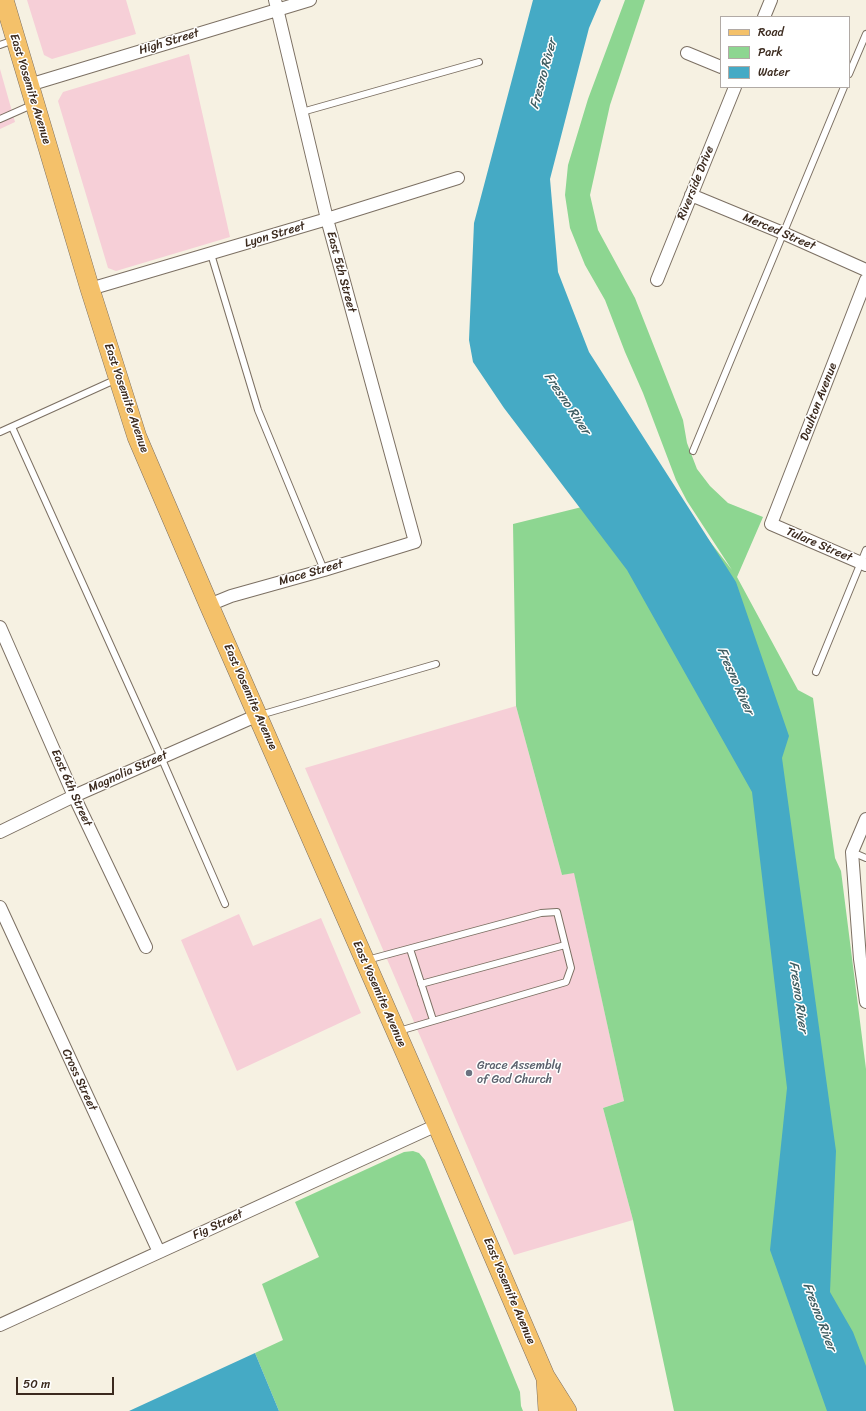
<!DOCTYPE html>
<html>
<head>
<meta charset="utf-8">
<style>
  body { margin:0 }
  #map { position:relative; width:866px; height:1411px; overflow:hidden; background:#f6f1e2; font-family:Sriracha,sans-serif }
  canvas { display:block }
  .legend { position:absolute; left:720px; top:16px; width:130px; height:72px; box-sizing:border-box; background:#fff; border:1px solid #b1aaa5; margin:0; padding:5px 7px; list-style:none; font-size:12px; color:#3b2a1e }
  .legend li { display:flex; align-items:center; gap:8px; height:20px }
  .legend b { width:20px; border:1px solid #b1aaa5 }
  .scale { position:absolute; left:16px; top:1377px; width:98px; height:18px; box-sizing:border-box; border:2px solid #3b2a1e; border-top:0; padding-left:5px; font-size:12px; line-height:14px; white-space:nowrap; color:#3b2a1e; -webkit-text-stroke:3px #fff; paint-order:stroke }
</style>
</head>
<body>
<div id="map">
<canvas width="866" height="1411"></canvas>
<ul class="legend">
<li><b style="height:5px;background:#f4c16a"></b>Road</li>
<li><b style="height:11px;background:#8dd691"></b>Park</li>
<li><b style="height:11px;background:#45aac5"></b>Water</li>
</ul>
<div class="scale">50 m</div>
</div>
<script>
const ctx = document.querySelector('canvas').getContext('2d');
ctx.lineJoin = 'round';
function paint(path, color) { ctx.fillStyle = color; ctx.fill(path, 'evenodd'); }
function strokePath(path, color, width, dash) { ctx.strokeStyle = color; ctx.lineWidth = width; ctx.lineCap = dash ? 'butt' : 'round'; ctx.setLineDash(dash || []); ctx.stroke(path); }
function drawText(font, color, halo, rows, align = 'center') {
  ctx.font = font + ' Sriracha,sans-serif'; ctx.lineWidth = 3; ctx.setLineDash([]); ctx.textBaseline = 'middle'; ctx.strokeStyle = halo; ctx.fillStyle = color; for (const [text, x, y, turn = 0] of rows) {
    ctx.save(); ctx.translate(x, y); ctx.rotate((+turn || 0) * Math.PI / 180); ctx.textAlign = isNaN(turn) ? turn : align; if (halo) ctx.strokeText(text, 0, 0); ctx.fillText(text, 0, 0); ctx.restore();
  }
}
paint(new Path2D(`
  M 27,0 L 126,0 L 136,34 L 52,59 L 44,55 Z
  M 189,54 L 230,237 L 116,271 L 108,268 L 58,101 L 63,92 Z
  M 0,69 L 15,122 L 0,129 Z
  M 516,706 L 562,875 L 574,872 L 624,1101 L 603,1108 L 633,1220 L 514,1255 L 305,768 Z
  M 239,914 L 253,946 L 321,918 L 361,1013 L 237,1071 L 181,940 Z`), '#f6cfd7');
paint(new Path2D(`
  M 625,0 L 645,0 L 610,105 L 590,195 L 598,230 L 635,298 L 683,420 L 687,443 L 697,469 L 710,486 L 728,503 L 763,517 L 737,577 L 798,690 L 813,698 L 835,858 L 841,871 L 866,1069 L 866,1411 L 674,1411 L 633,1220 L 603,1108 L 624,1101 L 574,873 L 562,875 L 516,706 L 513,524 L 667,486 L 732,570 L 687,501 L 676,480 L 643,393 L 625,352 L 605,300 L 585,265 L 570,228 L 565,195 L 568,165 L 588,99 Z
  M 413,1151 L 419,1153 L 425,1160 L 520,1392 L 521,1406 L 523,1411 L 279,1411 L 255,1353 L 283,1340 L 262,1284 L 319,1257 L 295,1202 L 404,1152 Z`), '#8dd691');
paint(new Path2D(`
  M 533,0 L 601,0 L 589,28 L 550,179 L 558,272 L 589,352 L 736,582 L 789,736 L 782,758 L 836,1151 L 830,1292 L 853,1332 L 866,1366 L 866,1411 L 827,1411 L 770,1250 L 787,1088 L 752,792 L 627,570 L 504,408 L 473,362 L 469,340 L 474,223 Z
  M 255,1353 L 279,1411 L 129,1411 Z`), '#45aac5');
const lane = new Path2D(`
  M 0,45 L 14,40
  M 849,74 L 866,34
  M 302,112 L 479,62
  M 0,119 L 34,104
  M 211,254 L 258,410 L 324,570
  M 12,427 L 161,757 L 225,904
  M 0,432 L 117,379
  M 693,451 L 844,87
  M 816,672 L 866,550
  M 260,715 L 436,664
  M 852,852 L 866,858
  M 410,949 L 433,1020
  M 367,960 L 541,913 L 557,912 L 571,968 L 566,982 L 399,1031
  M 421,984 L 565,945`);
const street = new Path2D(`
  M 764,17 L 771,0
  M 687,53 L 721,67
  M 29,85 L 310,0
  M 691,195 L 783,233 L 866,270
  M 657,280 L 735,87
  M 866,280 L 771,524 L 866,565
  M 90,289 L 327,219 L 458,178
  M 209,605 L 231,596 L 324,570 L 415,542 L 327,219 L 275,0
  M 0,627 L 74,796 L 146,947
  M 866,819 L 852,852 L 860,959 L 866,1002
  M 0,832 L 74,796 L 258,715
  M 0,907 L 159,1252
  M 0,1325 L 437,1125`);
const primary = new Path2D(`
  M 4,0 L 90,289 L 137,437 L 209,605 L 437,1125 L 545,1376 L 567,1411
  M 546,1380 L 548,1411`);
strokePath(lane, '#7c7063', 8);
strokePath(street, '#7c7063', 14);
strokePath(primary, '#7c7063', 20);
strokePath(lane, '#fff', 6);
strokePath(street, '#fff', 12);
strokePath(primary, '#f4c16a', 19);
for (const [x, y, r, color] of [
  [469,1073,4,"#6b7280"]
]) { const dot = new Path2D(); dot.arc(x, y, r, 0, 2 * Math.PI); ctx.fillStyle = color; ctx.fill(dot); strokePath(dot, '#fff', 1.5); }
drawText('12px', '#3b2a1e', '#fff', [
  ["High Street",169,42,-17],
  ["East Yosemite Avenue",30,89,73],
  ["Riverside Drive",696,183,-68],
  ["Merced Street",779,232,23],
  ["Lyon Street",275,235,-17],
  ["East 5th Street",341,272,75],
  ["East Yosemite Avenue",126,398,71],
  ["Daulton Avenue",819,402,-69],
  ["Tulare Street",819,545,23],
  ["Mace Street",311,573,-16],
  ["East Yosemite Avenue",250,697,66],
  ["Magnolia Street",128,772,-24],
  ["East 6th Street",71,788,66],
  ["East Yosemite Avenue",379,994,66],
  ["Cross Street",79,1080,65],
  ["Fig Street",218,1225,-25],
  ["East Yosemite Avenue",509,1291,67]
]);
drawText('12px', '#5b616d', '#fff', [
  ["Grace Assembly",477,1066],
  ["of God Church",477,1080]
], 'left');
drawText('italic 13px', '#3f5d61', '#fff', [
  ["Fresno River",544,74,-75],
  ["Fresno River",567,404,56],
  ["Fresno River",735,681,66],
  ["Fresno River",798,997,82],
  ["Fresno River",819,1317,69]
]);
</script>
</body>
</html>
